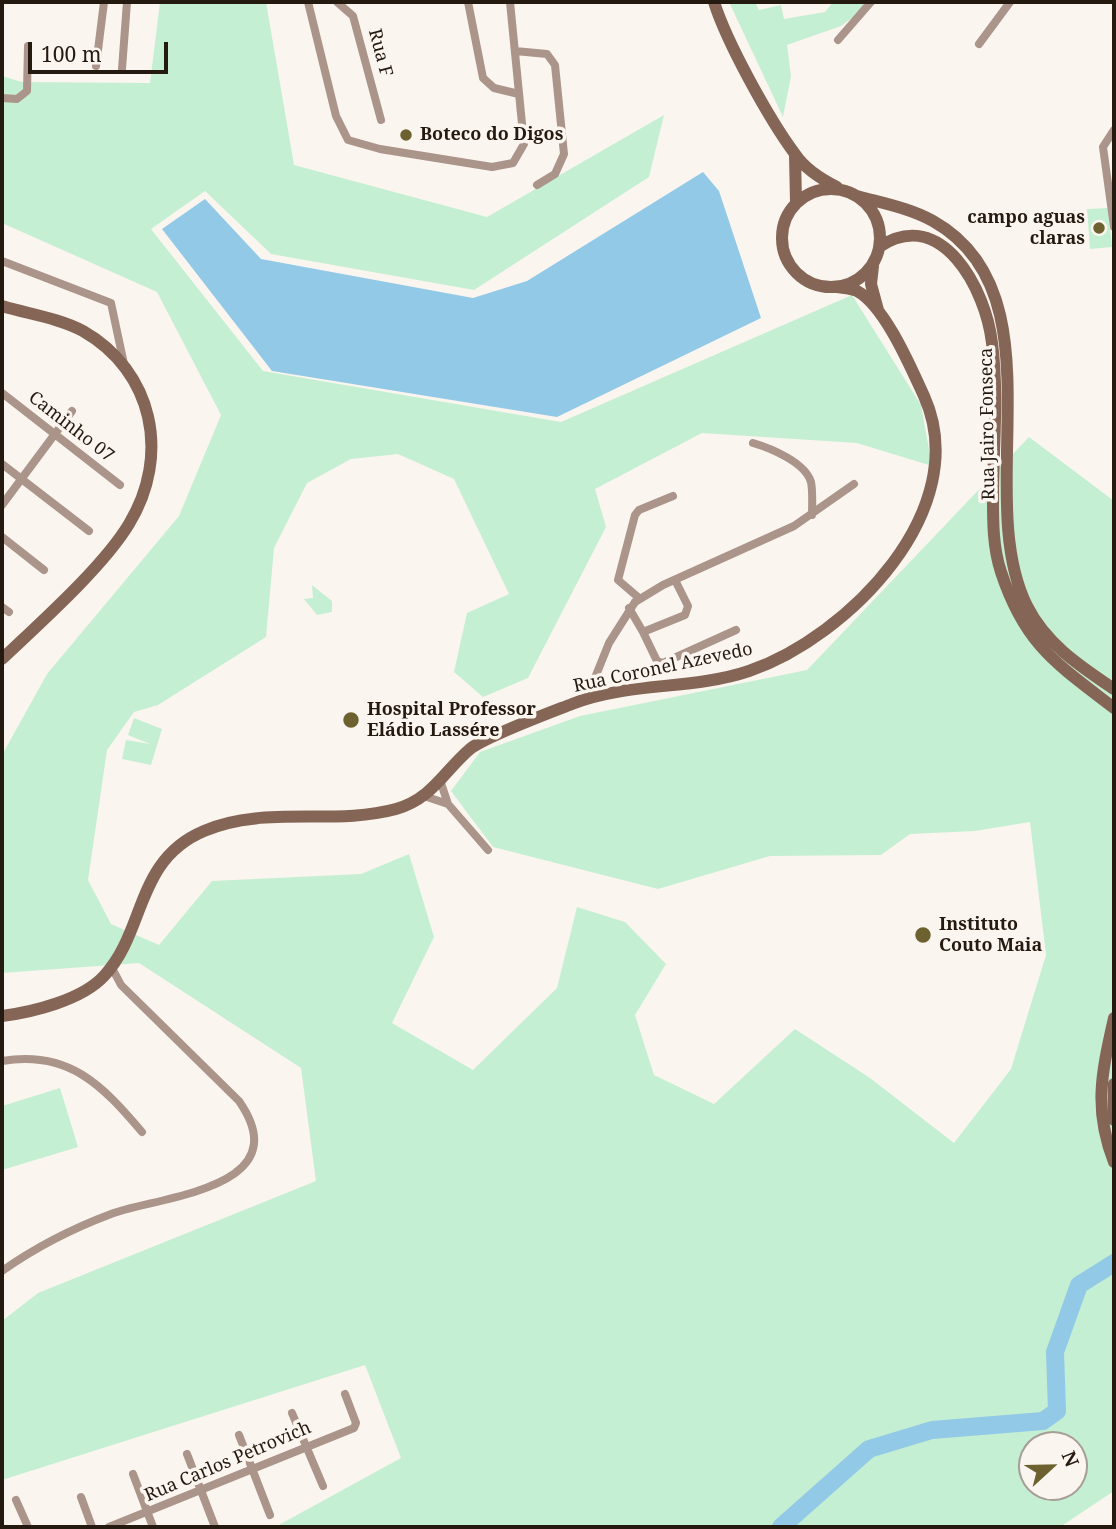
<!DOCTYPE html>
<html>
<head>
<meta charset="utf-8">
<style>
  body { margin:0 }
  #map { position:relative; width:1116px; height:1529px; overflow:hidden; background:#fbf5f0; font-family:"Noto Serif",serif }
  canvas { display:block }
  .frame { position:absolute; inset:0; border:4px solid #241a10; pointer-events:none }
  .north { position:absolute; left:1018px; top:1431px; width:70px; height:70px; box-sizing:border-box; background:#fbf5f0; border:2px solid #a59d96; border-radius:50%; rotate:68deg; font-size:19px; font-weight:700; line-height:28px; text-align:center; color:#241a10 }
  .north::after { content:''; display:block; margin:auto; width:24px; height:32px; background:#6d622f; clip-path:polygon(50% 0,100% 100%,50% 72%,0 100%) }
  .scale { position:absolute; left:28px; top:42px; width:140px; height:32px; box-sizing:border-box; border:4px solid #241a10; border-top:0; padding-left:9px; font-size:21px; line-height:24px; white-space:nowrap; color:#241a10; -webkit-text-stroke:5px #fbf5f0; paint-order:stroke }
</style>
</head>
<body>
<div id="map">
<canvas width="1116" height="1529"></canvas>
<div class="frame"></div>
<div class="north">N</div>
<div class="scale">100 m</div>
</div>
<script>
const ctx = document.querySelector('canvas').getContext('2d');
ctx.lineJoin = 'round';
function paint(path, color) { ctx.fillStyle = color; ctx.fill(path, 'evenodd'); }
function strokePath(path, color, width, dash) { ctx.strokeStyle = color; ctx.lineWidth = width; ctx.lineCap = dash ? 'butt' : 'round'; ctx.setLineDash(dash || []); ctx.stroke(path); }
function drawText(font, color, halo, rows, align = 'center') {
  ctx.font = font + ' "Noto Serif",serif'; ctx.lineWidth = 7; ctx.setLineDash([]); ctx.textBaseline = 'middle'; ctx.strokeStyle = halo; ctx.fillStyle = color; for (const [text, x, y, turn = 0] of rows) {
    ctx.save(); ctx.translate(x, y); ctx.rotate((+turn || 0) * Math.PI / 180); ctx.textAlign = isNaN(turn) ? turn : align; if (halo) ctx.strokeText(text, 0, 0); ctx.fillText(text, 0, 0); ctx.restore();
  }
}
paint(new Path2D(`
  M 160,2 L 266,2 L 294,165 L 487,217 L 664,115 L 649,177 L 474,290 L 271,254 L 205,191 L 151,229 L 263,371 L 561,422 L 852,295 L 921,405 L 932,466 L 857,443 L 702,433 L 595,489 L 606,527 L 528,678 L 483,697 L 454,672 L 467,613 L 509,594 L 454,479 L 398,454 L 351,459 L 307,483 L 274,548 L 266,637 L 158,705 L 134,712 L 107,750 L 88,880 L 111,924 L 159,945 L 212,881 L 361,874 L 409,854 L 434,937 L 392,1023 L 473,1070 L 557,988 L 577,907 L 625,922 L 666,964 L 635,1015 L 654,1075 L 714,1104 L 795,1029 L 870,1078 L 954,1143 L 1011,1069 L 1046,955 L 1030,822 L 975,831 L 910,834 L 881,855 L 770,856 L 658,889 L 493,847 L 451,791 L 480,752 L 580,716 L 807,670 L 1029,437 L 1114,501 L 1114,1491 L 1060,1527 L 275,1527 L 401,1458 L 365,1365 L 2,1480 L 2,1321 L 38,1293 L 316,1181 L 301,1068 L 139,963 L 2,973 L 2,755 L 47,674 L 179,516 L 221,415 L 157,292 L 2,223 L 2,76 L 22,82 L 150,83 ZM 1032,1445 L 1074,1445 L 1074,1487 L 1032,1487 Z
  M 729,2 L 755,2 L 759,10 L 781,5 L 784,19 L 825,12 L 833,2 L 864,2 L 863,10 L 841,26 L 787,45 L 791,76 L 783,117 Z
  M 1108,208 L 1112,247 L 1090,249 L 1087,209 Z
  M 312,585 L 332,601 L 332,612 L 317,615 L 304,599 L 313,598 Z
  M 134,718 L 162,729 L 151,765 L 122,759 L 126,740 L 150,744 L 128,735 Z
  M 60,1088 L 78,1147 L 2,1170 L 2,1106 Z`), '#c5efd2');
paint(new Path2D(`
  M 703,172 L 719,191 L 761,318 L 557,417 L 272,371 L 162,229 L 205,199 L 261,259 L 473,298 L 527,281 Z`), '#91c9e6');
strokePath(new Path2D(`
  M 781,1527 L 869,1449 L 932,1430 L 1043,1421 L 1057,1411 L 1055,1352 L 1079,1285 L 1114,1263`), '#91c9e6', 18);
strokePath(new Path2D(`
  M 308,2 L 336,116 L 348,140 L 380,149 L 492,167 L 513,163 L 524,144 L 510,2
  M 337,2 L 353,16 L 381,120
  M 468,2 L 483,78 L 494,88 L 519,94
  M 838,40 L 871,2
  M 979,44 L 1010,2
  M 515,51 L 547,54 L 555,65 L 564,154 L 555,174 L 537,185
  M 96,66 L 104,2
  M 122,69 L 127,2
  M 2,98 L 17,99 L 27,91 L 28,46
  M 1114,130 L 1103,147 L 1114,227
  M 2,261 L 111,303 L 124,364
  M 2,393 L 120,485
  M 753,443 C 770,448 805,462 811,482 C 813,492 812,505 812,515
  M 2,464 L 89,531
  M 2,505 L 72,411
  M 2,537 L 44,570
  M 639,598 L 618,580 L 635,515 L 639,510 L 673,496
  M 2,607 L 9,612
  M 629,608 L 643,632 L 685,615 L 688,606 L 675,580
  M 643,632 L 657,661 L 663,663 L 736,630
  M 586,700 L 609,643 L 635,602 L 663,585 L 794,526 L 854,484
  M 441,783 L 448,804 L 488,850
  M 424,796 L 448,804
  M 2,1061 C 69,1050 102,1085 142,1132
  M 2,1271 C 36,1247 71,1229 111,1214 C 160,1196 300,1189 239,1101 L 121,985 L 111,966
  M 292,1413 L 323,1486
  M 239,1435 L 270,1515
  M 187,1454 L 215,1527
  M 133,1474 L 153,1527
  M 81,1497 L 92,1527
  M 16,1500 L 28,1527
  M 109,1527 L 354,1428 L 356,1423 L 345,1394`), '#ab9489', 8);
strokePath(new Path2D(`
  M 714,2 C 727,43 769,119 795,154 C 805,169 821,179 837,187
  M 795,155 L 796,202
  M782 238a49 49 0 1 1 98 0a49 49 0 1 1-98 0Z
  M 857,196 C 882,203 910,208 933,221 C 1063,294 971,494 1027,606 C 1046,644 1080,666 1114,689
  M 879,247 C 942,205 986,290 992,343 C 998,390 994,440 993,487 C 993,516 992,545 1001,572 C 1025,645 1057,664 1114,708
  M 873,266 L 871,284 L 878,310
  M 2,306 C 28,314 59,318 83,331 C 153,371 171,455 129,524 C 103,567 40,623 2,659
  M 2,1016 C 33,1012 82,1000 104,976 C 146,931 135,860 204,831 C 263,805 334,826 396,809 C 432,799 444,771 470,749 C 487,736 549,713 572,704 C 627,682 693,690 749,671 C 848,637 975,509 924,396 C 911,368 885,306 857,291 C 851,288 843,288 837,287
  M 1114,1018 C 1102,1072 1093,1108 1114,1162
  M 1114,1084 L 1114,1120`), '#856656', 12);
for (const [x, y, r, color] of [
  [406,135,7,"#6d622f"],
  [1099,228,7,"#6d622f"],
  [351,720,9,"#6d622f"],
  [923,935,9,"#6d622f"]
]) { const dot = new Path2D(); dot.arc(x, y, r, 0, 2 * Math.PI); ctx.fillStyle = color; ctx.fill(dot); strokePath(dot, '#fbf5f0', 2.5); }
drawText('18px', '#241a10', '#fbf5f0', [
  ["Rua F",380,53,75],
  ["Rua Jairo Fonseca",988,424,-91],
  ["Caminho 07",71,427,38],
  ["Rua Coronel Azevedo",663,668,-12],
  ["Rua Carlos Petrovich",228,1462,-23]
]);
drawText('bold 18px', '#241a10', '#fbf5f0', [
  ["Boteco do Digos",420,135],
  ["campo aguas",1085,218,"right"],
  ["claras",1085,239,"right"],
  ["Hospital Professor",367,710],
  ["Eládio Lassére",367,731],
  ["Instituto",939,925],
  ["Couto Maia",939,946]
], 'left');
</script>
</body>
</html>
